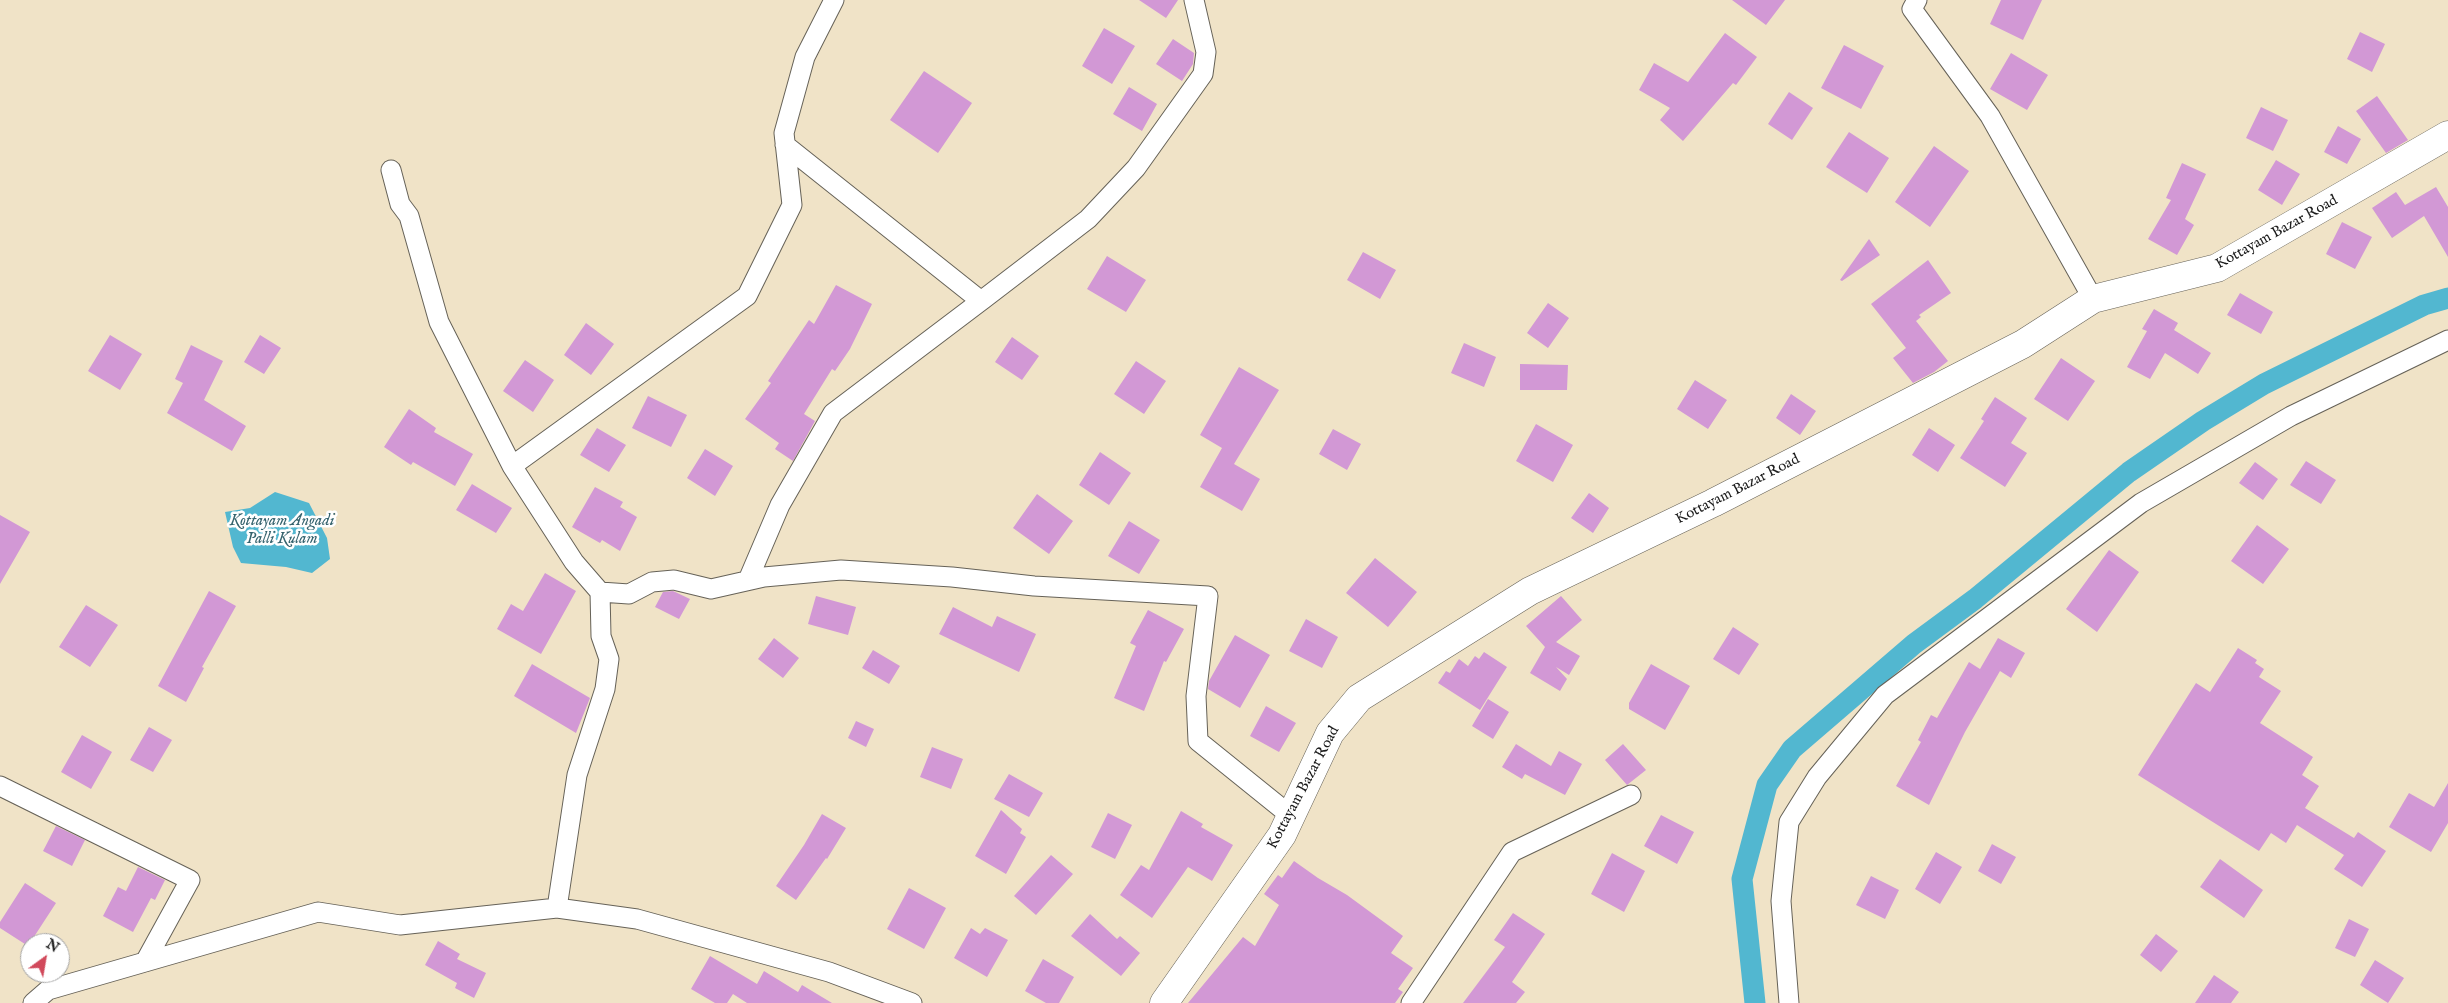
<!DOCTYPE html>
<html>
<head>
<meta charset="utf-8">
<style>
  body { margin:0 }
  #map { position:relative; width:2448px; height:1003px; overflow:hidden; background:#f0e3c7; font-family:"IM FELL English",serif }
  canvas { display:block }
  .north { position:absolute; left:20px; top:933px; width:50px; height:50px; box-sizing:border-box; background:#fff; border:1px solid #a4a4a4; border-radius:50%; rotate:32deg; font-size:14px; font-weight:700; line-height:20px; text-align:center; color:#1c1c1c }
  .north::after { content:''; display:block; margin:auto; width:18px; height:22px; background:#d1495b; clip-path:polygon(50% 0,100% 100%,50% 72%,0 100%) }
</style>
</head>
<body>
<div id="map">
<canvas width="2448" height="1003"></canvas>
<div class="north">N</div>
</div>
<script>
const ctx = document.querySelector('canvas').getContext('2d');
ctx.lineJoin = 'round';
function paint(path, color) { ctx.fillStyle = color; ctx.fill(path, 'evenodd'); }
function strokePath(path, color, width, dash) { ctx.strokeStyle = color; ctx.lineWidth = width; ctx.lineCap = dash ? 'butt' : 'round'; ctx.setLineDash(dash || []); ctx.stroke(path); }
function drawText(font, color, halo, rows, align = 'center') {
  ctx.font = font + ' "IM FELL English",serif'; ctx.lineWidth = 5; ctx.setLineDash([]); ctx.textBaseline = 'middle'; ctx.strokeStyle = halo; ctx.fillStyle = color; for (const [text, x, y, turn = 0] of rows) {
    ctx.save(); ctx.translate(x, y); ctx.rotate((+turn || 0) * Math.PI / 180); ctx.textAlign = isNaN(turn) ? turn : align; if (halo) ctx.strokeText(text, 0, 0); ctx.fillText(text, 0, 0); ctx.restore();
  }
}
paint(new Path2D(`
  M 275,492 L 309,503 L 327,538 L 330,559 L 312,573 L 286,567 L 241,563 L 233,547 L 225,512 L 250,508 Z`), '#52b7d0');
strokePath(new Path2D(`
  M 1755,1003 L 1742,879 L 1767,785 L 1792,749 L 1914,644 L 1975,599 L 2129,472 L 2203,421 L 2264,384 L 2424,305 L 2448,298`), '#52b7d0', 21);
paint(new Path2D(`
  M 1139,0 L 1178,0 L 1166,18 Z
  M 1732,0 L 1785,0 L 1766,25 Z
  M 2001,0 L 2042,0 L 2023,40 L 1990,24 Z
  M 1104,28 L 1135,46 L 1112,84 L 1082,66 Z
  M 2360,32 L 2385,44 L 2372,72 L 2347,59 Z
  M 1725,33 L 1757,57 L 1736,85 L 1733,83 L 1683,141 L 1660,120 L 1670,108 L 1639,90 L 1654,63 L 1688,82 Z
  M 1173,39 L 1194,53 L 1193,64 L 1182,81 L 1156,64 Z
  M 1844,45 L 1884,66 L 1861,109 L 1821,88 Z
  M 2011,53 L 2048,75 L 2027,110 L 1990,89 Z
  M 924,71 L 972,103 L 938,153 L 890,120 Z
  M 1129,87 L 1157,104 L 1142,131 L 1113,114 Z
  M 1789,92 L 1813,108 L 1792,140 L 1768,124 Z
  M 2377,96 L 2408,140 L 2386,153 L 2356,111 Z
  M 2261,107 L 2288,120 L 2273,151 L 2246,138 Z
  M 2338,126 L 2361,139 L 2347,164 L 2324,152 Z
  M 1849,132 L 1889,158 L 1867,193 L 1826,167 Z
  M 1934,146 L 1969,171 L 1930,227 L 1895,202 Z
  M 2276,160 L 2300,174 L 2282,205 L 2258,190 Z
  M 2182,163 L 2206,174 L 2185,219 L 2194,225 L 2177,255 L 2148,239 L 2171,200 L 2166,198 Z
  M 2436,187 L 2448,207 L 2448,257 L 2424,216 L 2392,238 L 2372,208 L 2396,192 L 2405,205 Z
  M 2342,222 L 2372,237 L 2355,269 L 2326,254 Z
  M 1869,239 L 1880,255 L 1842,281 L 1840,280 Z
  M 1363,252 L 1396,270 L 1380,299 L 1347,280 Z
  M 1107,256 L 1146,280 L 1126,312 L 1087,289 Z
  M 1928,260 L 1951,293 L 1919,315 L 1921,317 L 1916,321 L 1948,361 L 1934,372 L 1913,383 L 1893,358 L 1906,348 L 1871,304 Z
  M 836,285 L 872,304 L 850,349 L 835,371 L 832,369 L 804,414 L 815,421 L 793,461 L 775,449 L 779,443 L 745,419 L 771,383 L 768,381 L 809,320 L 814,324 Z
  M 2240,293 L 2273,312 L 2261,334 L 2227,315 Z
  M 1548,303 L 1569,318 L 1548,348 L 1527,333 Z
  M 2154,309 L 2178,323 L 2174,330 L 2211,353 L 2198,374 L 2165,353 L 2150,379 L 2127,367 L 2147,331 L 2142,329 Z
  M 586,323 L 614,344 L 591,375 L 564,355 Z
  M 110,335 L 142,354 L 120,390 L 88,371 Z
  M 260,335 L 281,348 L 264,374 L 244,362 Z
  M 1012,337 L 1039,356 L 1022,380 L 995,362 Z
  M 1464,343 L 1496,357 L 1484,387 L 1451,373 Z
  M 191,345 L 223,361 L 204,400 L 246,426 L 232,451 L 167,413 L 183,383 L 175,379 Z
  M 2061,358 L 2095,381 L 2068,421 L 2034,399 Z
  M 525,360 L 554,380 L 533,412 L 503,391 Z
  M 1136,361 L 1166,381 L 1144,414 L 1114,394 Z
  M 1520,364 L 1568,365 L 1567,390 L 1520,390 Z
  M 1239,367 L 1279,390 L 1234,464 L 1260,479 L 1242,511 L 1200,487 L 1222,448 L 1200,435 Z
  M 1695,380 L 1727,400 L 1708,429 L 1677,409 Z
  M 1791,394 L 1816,411 L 1800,435 L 1776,418 Z
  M 648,396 L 687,415 L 671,447 L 632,428 Z
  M 1995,397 L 2027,418 L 2011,443 L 2027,453 L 2005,487 L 1960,458 L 1984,421 L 1981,419 Z
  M 409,409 L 436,428 L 434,432 L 473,454 L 455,486 L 413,462 L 411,465 L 384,447 Z
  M 1536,424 L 1573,445 L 1553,482 L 1516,461 Z
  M 597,428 L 626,445 L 609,472 L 580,455 Z
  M 1929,428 L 1955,445 L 1938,472 L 1912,455 Z
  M 1333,429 L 1361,444 L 1347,470 L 1319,454 Z
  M 705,449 L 733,466 L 715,496 L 687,478 Z
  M 1100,452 L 1131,473 L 1109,505 L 1079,485 Z
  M 2306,461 L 2336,480 L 2321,504 L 2290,485 Z
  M 2255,462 L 2278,479 L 2263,500 L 2239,483 Z
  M 472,484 L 512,508 L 496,533 L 456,510 Z
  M 595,487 L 623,502 L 620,507 L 637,517 L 620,551 L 602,540 L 600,543 L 572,527 Z
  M 1589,493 L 1609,508 L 1593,533 L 1571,518 Z
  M 1037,494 L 1073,521 L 1049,554 L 1013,528 Z
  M 0,515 L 30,532 L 0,584 Z
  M 1129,521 L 1160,540 L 1139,574 L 1108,556 Z
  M 2257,525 L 2289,549 L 2263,584 L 2231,561 Z
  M 2109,550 L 2139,572 L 2097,632 L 2066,609 Z
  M 1375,558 L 1417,592 L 1388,627 L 1346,593 Z
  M 545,573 L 576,591 L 541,654 L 497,629 L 511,604 L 523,611 Z
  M 209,591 L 236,606 L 202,667 L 204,668 L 186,702 L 158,686 Z
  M 673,591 L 690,599 L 679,619 L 655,607 L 663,592 Z
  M 816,596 L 856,607 L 848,635 L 808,624 Z
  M 1561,596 L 1582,620 L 1556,642 L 1580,656 L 1569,675 L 1556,667 L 1567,679 L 1560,691 L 1530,673 L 1545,647 L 1526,626 Z
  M 86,605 L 118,625 L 90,667 L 59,647 Z
  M 953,607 L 992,627 L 997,616 L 1036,634 L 1019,672 L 939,634 Z
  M 1148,610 L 1184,629 L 1166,662 L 1164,661 L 1144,711 L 1114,698 L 1136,646 L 1130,643 Z
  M 1306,619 L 1338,637 L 1322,668 L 1289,651 Z
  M 1733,627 L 1759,644 L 1739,675 L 1713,659 Z
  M 1235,635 L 1270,655 L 1240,708 L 1208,689 L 1209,681 Z
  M 774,638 L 799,658 L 783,678 L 758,659 Z
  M 1998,638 L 2025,653 L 2011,678 L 2000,671 L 1965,732 L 1929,805 L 1896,786 L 1921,742 L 1918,740 L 1931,715 L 1937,718 L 1969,662 L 1980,669 Z
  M 2238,648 L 2257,660 L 2255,663 L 2264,669 L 2259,677 L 2281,691 L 2260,723 L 2313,757 L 2302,775 L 2319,786 L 2305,808 L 2354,838 L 2358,832 L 2386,851 L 2362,887 L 2334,869 L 2344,855 L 2297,825 L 2286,843 L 2271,833 L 2259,851 L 2138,775 L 2196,683 L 2210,692 Z
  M 873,650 L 900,666 L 889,684 L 862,668 Z
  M 1484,652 L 1507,667 L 1480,710 L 1438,683 L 1446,671 L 1450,673 L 1459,659 L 1468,666 L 1475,656 L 1479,659 Z
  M 532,664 L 590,698 L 576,733 L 514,696 Z
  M 1651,664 L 1690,686 L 1665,730 L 1629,709 L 1629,703 Z
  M 1488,699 L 1509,712 L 1493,739 L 1472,726 Z
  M 1266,706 L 1296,723 L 1279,752 L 1250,736 Z
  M 856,721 L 874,729 L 866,747 L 848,738 Z
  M 149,727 L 172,740 L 153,772 L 130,760 Z
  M 82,735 L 112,752 L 91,789 L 61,772 Z
  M 1516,744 L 1551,766 L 1559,751 L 1582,764 L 1565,795 L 1525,774 L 1522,779 L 1502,767 Z
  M 1623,744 L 1646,770 L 1627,785 L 1605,760 Z
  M 932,747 L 963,759 L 951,789 L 920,777 Z
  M 1009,774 L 1043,793 L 1029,817 L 994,799 Z
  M 2448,783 L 2448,823 L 2431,852 L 2389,827 L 2409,793 L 2434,807 Z
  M 1001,810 L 1022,829 L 1020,833 L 1026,837 L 1006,874 L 975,856 Z
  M 1181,811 L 1203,824 L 1201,827 L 1233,845 L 1212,881 L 1188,867 L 1152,918 L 1120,895 L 1141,865 L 1149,870 Z
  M 1108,813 L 1132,825 L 1115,859 L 1091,847 Z
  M 822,814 L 846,828 L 827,859 L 826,858 L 796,900 L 776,886 L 804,845 Z
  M 1661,815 L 1694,832 L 1677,864 L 1644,846 Z
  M 56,826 L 85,840 L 72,866 L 43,851 Z
  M 1992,844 L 2016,857 L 2001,884 L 1978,871 Z
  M 1936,852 L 1962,867 L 1940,904 L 1915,889 Z
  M 1612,853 L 1645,871 L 1624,912 L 1591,894 Z
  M 1051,855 L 1073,874 L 1036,915 L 1014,896 Z
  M 2220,859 L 2263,890 L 2244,918 L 2200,887 Z
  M 1294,861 L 1318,878 L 1347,895 L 1403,936 L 1391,953 L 1413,968 L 1398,989 L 1403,992 L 1395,1003 L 1188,1003 L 1243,937 L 1255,946 L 1279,905 L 1264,894 L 1278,875 L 1282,878 Z
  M 138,867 L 165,880 L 155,900 L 151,898 L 133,932 L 103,916 L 118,887 L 126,891 Z
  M 1871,876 L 1899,890 L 1885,919 L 1856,905 Z
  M 25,883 L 56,903 L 28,946 L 0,928 L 0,922 Z
  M 909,888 L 946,908 L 924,949 L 887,929 Z
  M 1513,913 L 1545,934 L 1512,982 L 1525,992 L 1516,1003 L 1463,1003 L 1505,947 L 1494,940 Z
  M 1090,914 L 1117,939 L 1120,936 L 1140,953 L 1121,976 L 1071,936 Z
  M 2349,919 L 2369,929 L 2355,957 L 2335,948 Z
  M 971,928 L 980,934 L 985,928 L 1008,940 L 987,977 L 954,958 Z
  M 2156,934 L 2178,951 L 2161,972 L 2140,955 Z
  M 438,941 L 460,954 L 457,959 L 486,973 L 474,998 L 455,988 L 457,983 L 425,965 Z
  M 710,956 L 757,984 L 764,971 L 798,992 L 802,985 L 832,1003 L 747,1003 L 733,994 L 727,1003 L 715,1003 L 691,989 Z
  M 1043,959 L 1074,977 L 1059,1003 L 1046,1003 L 1025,991 Z
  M 2375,960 L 2404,978 L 2388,1003 L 2360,985 Z
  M 2214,975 L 2239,992 L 2231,1003 L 2195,1003 Z`), '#d298d5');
const minor = new Path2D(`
  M 1917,0 L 1912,9 L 1990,116 L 2093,299
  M 391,170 L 400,204 L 409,216 L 439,322 L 512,466 L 574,562 L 600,592 L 629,594 L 652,582 L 674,580 L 711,589 L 764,577 L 841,570 L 952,577 L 1034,586 L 1208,596 L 1196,696 L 1198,741 L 1291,816
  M 981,301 L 1088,219 L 1136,168 L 1203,74 L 1206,52 L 1194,0
  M 512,466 L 747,296 L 792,205 L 784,133 L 805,57 L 834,0
  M 748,580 L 780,505 L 833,413 L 981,301 L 785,145
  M 0,786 L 190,880 L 145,962
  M 557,908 L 577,775 L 605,689 L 609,659 L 601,636 L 600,592
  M 33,1003 L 48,990 L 318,912 L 400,925 L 557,908 L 637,919 L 829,972 L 912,1003
  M 1411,1003 L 1512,852 L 1631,795
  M 1789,1003 L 1781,901 L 1789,822 L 1817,777 L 1885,695 L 2141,503 L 2291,416 L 2448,340`);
const secondary = new Path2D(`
  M 1164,1003 L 1282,835 L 1330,733 L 1359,698 L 1530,591 L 1713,503 L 2023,344 L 2093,299 L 2217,268 L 2448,135`);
strokePath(minor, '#666258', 21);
strokePath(secondary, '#666258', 29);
strokePath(minor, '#fff', 19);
strokePath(secondary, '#fff', 28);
drawText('15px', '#1c1c1c', '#fff', [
  ["Kottayam Bazar Road",2277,233,-29],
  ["Kottayam Bazar Road",1738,490,-27],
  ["Kottayam Bazar Road",1304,788,-62]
]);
drawText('italic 16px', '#34626d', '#fff', [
  ["Kottayam Angadi",282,522],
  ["Palli Kulam",282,540]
]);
</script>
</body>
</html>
